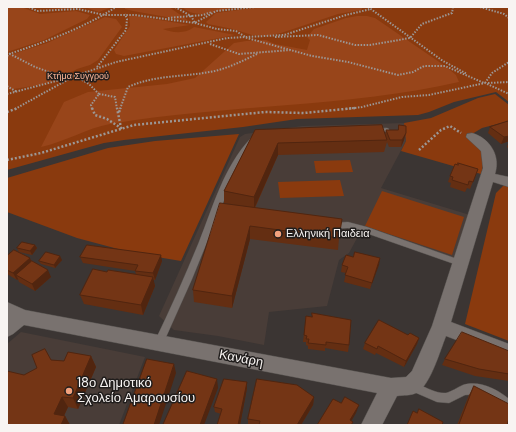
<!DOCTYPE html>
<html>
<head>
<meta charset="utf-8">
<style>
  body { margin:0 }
  #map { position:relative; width:516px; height:432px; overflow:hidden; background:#3b3533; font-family:"DM Sans",sans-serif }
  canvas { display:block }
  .frame { position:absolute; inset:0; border:8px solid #f8f4f2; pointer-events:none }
</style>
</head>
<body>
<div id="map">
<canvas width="516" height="432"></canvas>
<div class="frame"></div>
</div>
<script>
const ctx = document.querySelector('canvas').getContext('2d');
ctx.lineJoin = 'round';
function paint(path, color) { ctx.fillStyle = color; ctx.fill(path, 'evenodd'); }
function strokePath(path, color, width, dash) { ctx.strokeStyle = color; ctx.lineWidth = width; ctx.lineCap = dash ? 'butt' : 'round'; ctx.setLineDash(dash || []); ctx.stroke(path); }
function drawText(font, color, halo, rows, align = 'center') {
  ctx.font = font + ' "DM Sans",sans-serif'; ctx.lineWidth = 3; ctx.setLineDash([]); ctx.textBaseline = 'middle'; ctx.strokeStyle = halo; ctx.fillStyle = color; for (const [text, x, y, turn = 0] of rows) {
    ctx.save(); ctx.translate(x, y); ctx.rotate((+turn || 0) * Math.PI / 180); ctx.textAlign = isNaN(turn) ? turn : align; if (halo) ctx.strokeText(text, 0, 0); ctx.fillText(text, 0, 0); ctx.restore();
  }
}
paint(new Path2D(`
  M 404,123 L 406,141 L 381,188 L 470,215 L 454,258 L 363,227 L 349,253 L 339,260 L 327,306 L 269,312 L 264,345 L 218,336 L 174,330 L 159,316 L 240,137 L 245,134 L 302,126 Z
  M 21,332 L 145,357 L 119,425 L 7,425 L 7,344 Z`), '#493d38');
paint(new Path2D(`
  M 7,7 L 509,7 L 509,102 L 496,92 L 454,102 L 429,112 L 418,115 L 297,119 L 243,127 L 124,140 L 104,143 L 7,170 Z
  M 495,94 L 509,105 L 509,121 L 482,128 L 472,134 L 491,149 L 484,162 L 481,174 L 401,151 L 406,141 L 404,123 L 431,118 L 478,98 Z
  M 239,134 L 181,261 L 133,253 L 77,238 L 7,212 L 7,178 L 108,148 L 155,141 Z
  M 350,160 L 353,172 L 316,173 L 314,161 Z
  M 340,180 L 344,196 L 280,198 L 278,182 Z
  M 503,186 L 509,186 L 509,341 L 465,324 L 496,193 Z
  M 382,191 L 464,217 L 452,255 L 365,226 Z`), '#8a3a0e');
paint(new Path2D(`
  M 7,7 L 21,7 L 40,14 L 76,11 L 90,15 L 87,19 L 44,40 L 7,52 Z
  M 37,7 L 112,7 L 99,12 L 84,7 L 61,9 Z
  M 125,7 L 169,7 L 189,21 L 133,11 L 125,9 Z
  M 182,7 L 236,7 C 216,10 198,21 182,7 Z
  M 261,7 L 363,7 L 361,10 L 338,14 L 281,33 L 266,36 L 252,35 L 233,29 L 208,24 L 206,22 L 216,13 Z
  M 129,15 L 190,25 L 163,29 C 172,33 186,34 194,27 L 235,35 L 124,56 L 116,54 L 114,50 L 130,26 Z
  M 357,16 L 367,16 L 375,18 L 445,66 L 456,75 L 459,82 C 345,108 226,104 110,124 C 87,128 65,142 41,147 L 64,102 L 88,92 L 167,84 L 195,78 L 234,43 L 246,41 L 266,40 L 275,44 L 307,50 L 310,40 L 307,37 L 314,29 L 346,18 Z
  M 105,17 L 116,19 L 122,27 L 98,60 L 90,65 L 77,69 L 57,80 L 39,85 L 7,90 L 7,56 L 47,43 Z`), '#98451a');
const lane = new Path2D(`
  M 387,128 L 389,129 L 389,131 L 374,133 L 371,131 L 374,129 Z
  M 251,138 L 253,138 L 256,140 L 249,149 L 236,171 L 192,279 L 162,346 L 159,347 L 156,346 L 154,343 C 170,310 185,276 199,242 C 213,207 224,166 251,138 Z
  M 348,222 L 367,227 L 463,261 L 464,263 L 463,265 L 460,266 L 363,232 L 348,228 L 331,229 L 327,226 L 331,223 Z
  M 411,381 C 422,385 435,394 446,393 C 451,392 458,387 463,385 C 479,380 497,389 509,399 L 509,411 L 491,399 L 480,394 L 465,395 L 449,403 L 437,402 L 407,389 L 406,386 L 407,383 Z`);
const street = new Path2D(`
  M 472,133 C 490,138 501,156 495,174 L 509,177 L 509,187 L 493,182 L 451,322 L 509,344 L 509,360 L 446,336 C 440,351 431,383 418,392 C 412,396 403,395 397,396 L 382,425 L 361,425 L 377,393 L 24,325 L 13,334 L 7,337 L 7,302 L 25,310 L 46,314 L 391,378 L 406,377 L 412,371 L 432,326 L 483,168 L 481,151 L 466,137 L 467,134 Z`);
strokePath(lane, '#55514e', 1);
strokePath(street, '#55514e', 1);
strokePath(new Path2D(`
  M 29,7 L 37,11 L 78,9 L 104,15 L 135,15 L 195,23 L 217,29 L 236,31 L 247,38 L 312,56 L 348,62 L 398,75 L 413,72 L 424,66 L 445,66 L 484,83
  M 175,7 L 191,16 L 195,23 L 216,11 L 255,7
  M 368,7 L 443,61 L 467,74
  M 480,7 L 504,14 L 509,18
  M 168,18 L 203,15 L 212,12
  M 275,37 L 318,35 L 355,45 L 370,45 L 410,38 L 422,24 L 452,13 L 453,7
  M 210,44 L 239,54 L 291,50
  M 9,54 C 45,42 84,28 116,7
  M 7,56 L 10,54 L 35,67 L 55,74 L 75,76 L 89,84 L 99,94
  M 97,67 L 126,30 L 127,19 L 125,14
  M 485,83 L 492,73 L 509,62
  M 488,83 L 509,82
  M 7,86 L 17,92
  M 7,94 L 75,76 L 116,62 L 227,38 L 284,35 L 346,15 L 371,9
  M 99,94 L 115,97 L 117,109
  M 15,109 L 69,79
  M 92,109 L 91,105 L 99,94
  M 120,109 L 128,87 C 155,75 182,77 210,72 C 227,69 242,61 257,54
  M 346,109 L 362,107 L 402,97 L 429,95 L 485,83 L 509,94`), '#9c9795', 2, [1.5, 1.5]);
strokePath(new Path2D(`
  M 92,108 L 95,115 L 107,119 L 121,128 L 117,108
  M 7,112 L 18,108
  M 119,112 L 121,108
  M 419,150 L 441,130 L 450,126 L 461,133
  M 7,160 L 41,153 L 134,125 L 265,112 L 304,113 L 355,108`), '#9c9795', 2.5, [2, 2]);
paint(lane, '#79726f');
paint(street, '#79726f');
paint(new Path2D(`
  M 509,121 L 509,149 L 507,147 L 509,141 L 501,144 L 488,133 L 490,127 Z
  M 255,130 L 385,135 L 386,130 L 404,140 L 401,147 L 389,147 L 387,142 L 384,152 L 278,155 L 255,208 L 339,238 L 338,250 L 250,239 L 232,308 L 194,302 L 193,290 L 235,205 L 224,203 L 224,191 Z
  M 478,169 L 470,189 L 467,188 L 465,192 L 450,187 L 451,183 L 448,182 L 450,176 Z
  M 35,245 L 37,248 L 32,255 L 19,252 L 17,248 Z
  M 7,256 L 32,261 L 51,277 L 35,291 L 19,282 L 18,279 L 17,280 L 7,274 Z
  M 80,257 L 162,261 L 155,280 L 153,280 L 155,286 L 143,315 L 84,304 L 80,295 L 107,272 L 136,274 L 135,271 L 83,263 Z
  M 353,257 L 380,258 L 370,289 L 344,282 L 346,273 L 341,272 L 342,265 Z
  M 62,260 L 55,268 L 41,264 L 39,261 Z
  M 306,316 L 349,345 L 348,352 L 325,348 L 325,351 L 308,349 L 308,346 L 306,345 L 306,342 L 303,342 Z
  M 408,335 L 419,338 L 417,344 L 404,367 L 376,353 L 375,355 L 363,349 L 365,343 Z
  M 509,351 L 509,381 L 475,376 L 442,365 L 445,359 Z
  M 91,356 L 96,367 L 78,409 L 68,407 L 64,416 L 65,416 L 70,425 L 7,425 L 52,360 L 64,361 Z
  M 247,382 L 247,388 L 240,425 L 217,425 L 221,414 L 215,412 L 214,407 Z
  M 474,386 L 507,425 L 457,425 L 469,395 Z
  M 314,397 L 313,405 L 301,425 L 248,425 L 248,419 Z`), '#642e12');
paint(new Path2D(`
  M 406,133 L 404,140 L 401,147 L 402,140 Z
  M 509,136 L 509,141 L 501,144 L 504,137 Z
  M 278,143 L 278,155 L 254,209 L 254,197 Z
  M 250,226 L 250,239 L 232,308 L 232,296 Z
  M 35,245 L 37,248 L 32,255 L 30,251 Z
  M 161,255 L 162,261 L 155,280 L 153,273 Z
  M 60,256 L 62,260 L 55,268 L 54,265 Z
  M 30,258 L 33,265 L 16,275 L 18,279 L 17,280 L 13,273 Z
  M 380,258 L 379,265 L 370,289 L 372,283 Z
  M 48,270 L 51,277 L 35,291 L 32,284 Z
  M 153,277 L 155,286 L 143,315 L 141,305 Z
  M 419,338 L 417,344 L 404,367 L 406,361 Z
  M 91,356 L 96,367 L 78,409 L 73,398 Z
  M 174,364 L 176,373 L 159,425 L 154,425 Z
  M 217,379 L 218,388 L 204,425 L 200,425 Z
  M 247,382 L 247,388 L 240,425 L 238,425 Z
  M 62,397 L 68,407 L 60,424 L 54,414 Z
  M 314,397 L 313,405 L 301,425 L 297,425 Z
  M 359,405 L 356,413 L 349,425 L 350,420 Z
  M 65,416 L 70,425 L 61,425 Z`), '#51250f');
const building = new Path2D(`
  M 509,121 L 509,136 L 504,137 L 490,127 Z
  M 382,125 L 387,140 L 278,143 L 254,197 L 224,191 L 255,130 Z
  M 399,125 L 406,126 L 406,133 L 402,140 L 390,140 L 386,130 L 398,130 Z
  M 458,163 L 478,169 L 473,182 L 469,181 L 468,185 L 452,180 L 453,177 L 450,176 L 455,164 L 458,165 Z
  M 220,203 L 342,219 L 339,238 L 250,226 L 232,296 L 193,290 Z
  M 22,242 L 35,245 L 30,251 L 17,248 Z
  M 87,245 L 161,255 L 153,273 L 135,271 L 138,265 L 80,257 Z
  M 14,250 L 30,258 L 13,273 L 7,270 L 7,256 Z
  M 46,252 L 60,256 L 54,265 L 39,261 Z
  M 355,252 L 380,258 L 372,283 L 345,275 L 348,267 L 342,265 L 346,255 L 353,257 Z
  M 32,261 L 48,270 L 32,284 L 16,275 Z
  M 93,269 L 107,272 L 108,270 L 153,277 L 141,305 L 80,295 Z
  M 312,313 L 351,320 L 349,345 L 326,342 L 326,345 L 308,343 L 309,339 L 306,339 L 307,336 L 304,335 L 306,316 L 312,317 Z
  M 379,320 L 408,335 L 410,333 L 419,338 L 406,361 L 378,346 L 377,349 L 365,343 Z
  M 462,332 L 509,351 L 509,374 L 479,369 L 445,359 Z
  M 45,349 L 51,360 L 64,361 L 68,352 L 91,356 L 73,398 L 62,397 L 54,414 L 65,416 L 61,425 L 7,425 L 7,371 L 24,375 L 37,368 L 32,355 Z
  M 147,359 L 174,364 L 154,425 L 123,425 Z
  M 187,371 L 217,379 L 200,425 L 163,425 Z
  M 224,379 L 247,382 L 238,425 L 217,425 L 222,409 L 214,407 Z
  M 257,379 L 297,385 L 314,397 L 297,425 L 259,425 L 260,421 L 248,419 Z
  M 474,386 L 509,404 L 509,418 L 507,425 L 459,425 Z
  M 345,397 L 359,405 L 350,420 L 353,422 L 351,425 L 317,425 L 333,399 L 341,403 Z
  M 419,409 L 443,422 L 442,425 L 407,425 L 413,411 L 417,413 Z`);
paint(building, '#743515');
strokePath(building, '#51250f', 1);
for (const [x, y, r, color] of [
  [278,234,4,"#f1a17d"],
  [69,391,4,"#f1a17d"]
]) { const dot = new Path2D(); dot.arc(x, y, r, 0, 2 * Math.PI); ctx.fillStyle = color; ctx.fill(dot); strokePath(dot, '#201d1c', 1.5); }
drawText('9px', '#ffb99a', '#201d1c', [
  ["Κτήμα Συγγρού",78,77]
]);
drawText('11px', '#f8f4f2', '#201d1c', [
  ["Ελληνική Παιδεια",286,234]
], 'left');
drawText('13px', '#f8f4f2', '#201d1c', [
  ["Κανάρη",241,359,11]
]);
drawText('13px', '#f8f4f2', '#201d1c', [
  ["18ο Δημοτικό",77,384],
  ["Σχολείο Αμαρουσίου",77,399]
], 'left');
</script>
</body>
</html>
